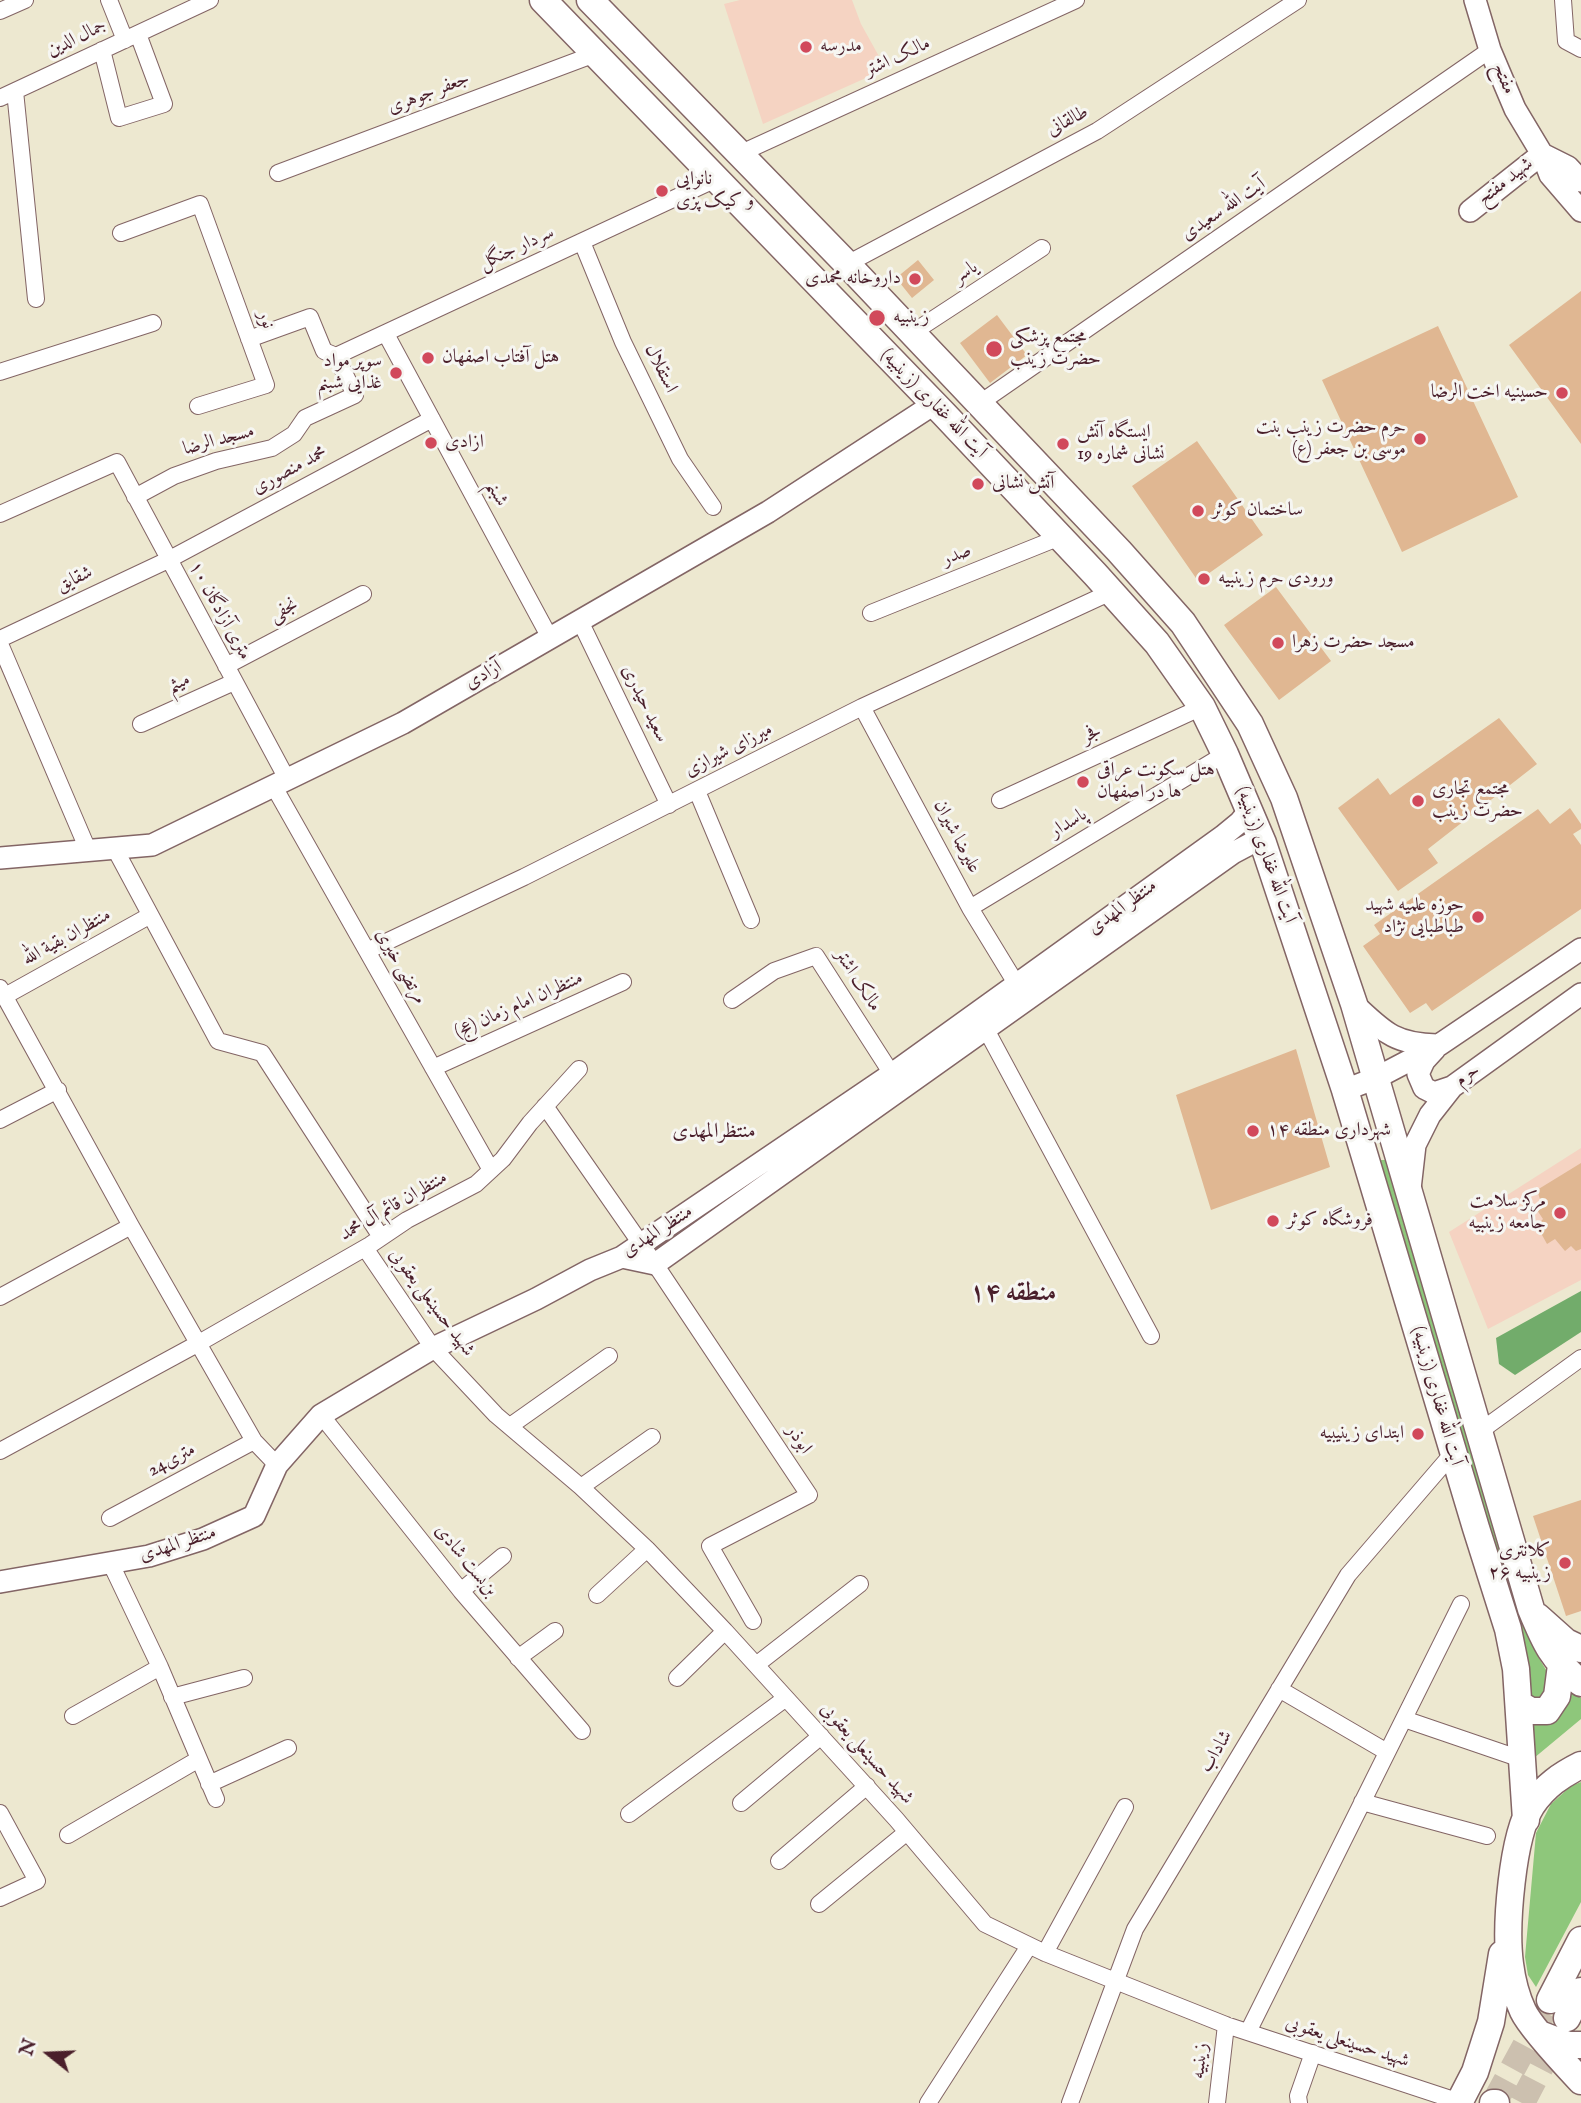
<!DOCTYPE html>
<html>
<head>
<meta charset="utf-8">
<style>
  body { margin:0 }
  #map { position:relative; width:1581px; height:2103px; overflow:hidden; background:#ede8d0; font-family:"IM FELL English",serif }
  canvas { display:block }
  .north { position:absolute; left:14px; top:2019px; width:70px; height:70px; -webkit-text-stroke:5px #f6f6f2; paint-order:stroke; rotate:288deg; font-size:19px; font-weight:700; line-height:28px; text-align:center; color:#4a1f2b }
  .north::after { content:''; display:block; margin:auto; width:24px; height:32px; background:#4a1f2b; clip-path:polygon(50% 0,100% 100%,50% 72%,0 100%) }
</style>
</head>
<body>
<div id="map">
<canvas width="1581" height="2103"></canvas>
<div class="north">N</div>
</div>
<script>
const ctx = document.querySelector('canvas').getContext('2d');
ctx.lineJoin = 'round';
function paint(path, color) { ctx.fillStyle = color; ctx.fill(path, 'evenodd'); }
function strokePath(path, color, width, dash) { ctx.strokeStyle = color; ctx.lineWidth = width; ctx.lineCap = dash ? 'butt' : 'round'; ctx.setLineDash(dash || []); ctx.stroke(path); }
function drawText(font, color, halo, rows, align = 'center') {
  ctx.font = font + ' "IM FELL English",Amiri,serif'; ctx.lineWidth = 6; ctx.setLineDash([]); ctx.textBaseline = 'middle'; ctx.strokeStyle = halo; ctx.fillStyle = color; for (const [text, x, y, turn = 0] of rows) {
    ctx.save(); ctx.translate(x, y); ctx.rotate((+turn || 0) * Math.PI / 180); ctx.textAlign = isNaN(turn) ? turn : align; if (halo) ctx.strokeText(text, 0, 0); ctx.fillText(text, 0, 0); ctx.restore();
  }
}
paint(new Path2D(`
  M 740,0 L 852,0 L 861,24 L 886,69 L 763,124 L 724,4 Z
  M 1581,1148 L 1581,1280 L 1488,1329 L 1449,1232 Z`), '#f5d3c2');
paint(new Path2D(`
  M 1378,1160 L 1387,1160 L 1478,1471 L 1536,1653 L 1549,1675 L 1542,1703 L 1529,1701 Z
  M 1572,1690 L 1581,1698 L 1581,1719 L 1528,1763 L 1528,1722 C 1554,1716 1563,1717 1572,1690 Z
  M 1581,1782 L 1581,1902 L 1536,1987 L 1528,1975 L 1525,1957 L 1536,1833 L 1551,1804 L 1571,1786 Z`), '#8ec77b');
paint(new Path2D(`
  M 1581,1291 L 1581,1332 L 1515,1375 L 1499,1364 L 1496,1338 Z`), '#72ac6b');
paint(new Path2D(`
  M 918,260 L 934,280 L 912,298 L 896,278 Z
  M 1581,291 L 1581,444 L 1509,345 Z
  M 997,315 L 1027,355 L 990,383 L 960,343 Z
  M 1438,326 L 1518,497 L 1402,552 L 1322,380 Z
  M 1197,441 L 1263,535 L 1198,581 L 1132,486 Z
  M 1276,587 L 1331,661 L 1279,700 L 1224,625 Z
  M 1499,718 L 1537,764 L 1428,849 L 1438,863 L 1398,891 L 1338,808 L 1378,778 L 1390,795 Z
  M 1570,808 L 1581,824 L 1581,829 L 1573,834 L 1581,845 L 1581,909 L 1432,1011 L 1426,1003 L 1410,1013 L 1363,946 L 1380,934 L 1374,925 L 1538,809 L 1550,824 Z
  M 1296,1049 L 1330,1167 L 1211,1210 L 1176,1095 Z
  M 1581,1163 L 1581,1249 L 1576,1251 L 1571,1246 L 1565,1251 L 1555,1239 L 1547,1244 L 1537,1226 L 1543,1219 L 1535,1207 L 1541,1202 L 1537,1190 Z
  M 1581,1500 L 1581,1611 L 1566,1616 L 1533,1516 Z`), '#e0b792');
strokePath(new Path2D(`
  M 1494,2103 L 1550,2000
  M 1522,2103 L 1560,2030`), '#ccc0af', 26, [26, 13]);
const minor = new Path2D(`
  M 109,0 L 125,40
  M 1563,0 L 1566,41 L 1581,49
  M 0,11 L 25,0
  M 102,50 L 119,118 L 164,104 L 138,34
  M 15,91 L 36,299
  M 0,98 L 210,0
  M 739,154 L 1076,0
  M 278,173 L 595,54
  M 121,233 L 200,204 L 266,385 L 198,406
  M 582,242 L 623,342 L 680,459 L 713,507
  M 847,264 L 1097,131 L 1298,0
  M 912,333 L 1042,248
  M 386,334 L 550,638
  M 336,356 L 716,179
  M 0,372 L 153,323
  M 980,403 L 1490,50
  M 135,497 L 174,476 L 216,461 L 272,448 L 294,434 L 305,418 L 355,395 L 336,356 L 324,351 L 310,317 L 249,339
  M 0,514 L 117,462 L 287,779
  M 871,613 L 1060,537
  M 580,621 L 669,805
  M 0,639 L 168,560 L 432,419
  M 0,644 L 88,850
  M 226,666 L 363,594
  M 862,707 L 970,908 L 1017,985
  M 141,724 L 234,682
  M 273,785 L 491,1170
  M 697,791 L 751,920
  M 1000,800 L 1202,707
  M 115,849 L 218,1041 L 262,1053 L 381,1237
  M 970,908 L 1225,754
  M 367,951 L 524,877 L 862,707 L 1111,592
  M 0,988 L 131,1226 L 254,1441 L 277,1465
  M 5,996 L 149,916
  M 732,1000 L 774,971 L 816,956 L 897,1082
  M 982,1022 L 1151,1336
  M 433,1068 L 623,982
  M 545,1106 L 655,1264 L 809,1495 L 710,1546 L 753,1621
  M 0,1120 L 58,1090
  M 365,1248 L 433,1348 L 496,1415 L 581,1487 L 647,1549 L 725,1631 L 896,1819 L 985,1924 L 1045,1953 L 1226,2025 L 1460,2102
  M 0,1297 L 131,1226
  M 321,1415 L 461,1591 L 582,1731
  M 510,1426 L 609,1356
  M 1479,1432 L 1581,1358
  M 0,1451 L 199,1343 L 370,1245 L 407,1220 L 476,1184 L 503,1159 L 530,1123 L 579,1069
  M 581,1487 L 652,1437
  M 110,1518 L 254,1441
  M 111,1564 L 160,1667 L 216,1799
  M 461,1591 L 503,1556
  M 597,1595 L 647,1549
  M 518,1658 L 555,1631
  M 756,1665 L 860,1584
  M 677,1678 L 725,1631
  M 1279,1689 L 1387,1752
  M 172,1697 L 244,1678
  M 73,1716 L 160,1667
  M 1404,1719 L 1521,1759
  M 209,1784 L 288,1748
  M 1362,1802 L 1487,1836
  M 741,1803 L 821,1736
  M 0,1813 L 37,1881 L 0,1898
  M 629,1814 L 786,1698
  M 68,1835 L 199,1759
  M 779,1861 L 867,1786
  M 819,1904 L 907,1832
  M 1045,1953 L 1125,1807
  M 1248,2032 L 1461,1604
  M 928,2103 L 1029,1946
  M 1070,2103 L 1135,1929 L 1348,1575 L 1453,1453
  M 1217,2103 L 1226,2025
  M 1299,2103 L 1298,2096 L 1313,2053`);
const tertiary = new Path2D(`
  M 1475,0 L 1490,50 L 1515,109 L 1542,154 L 1550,175 L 1581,211
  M 1542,154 L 1568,167 L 1581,181
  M 1470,211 L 1542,154
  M 0,858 L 152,845 L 403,723 L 768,512 L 934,404
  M 1354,1004 C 1384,1032 1394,1044 1437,1045
  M 1435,1049 L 1424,1061 L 1418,1074 L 1424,1088 L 1434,1093 L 1452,1087
  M 1345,1090 L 1376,1078 L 1439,1045 L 1581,949
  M 1410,1189 L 1415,1145 L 1430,1115 L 1452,1087 L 1581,994
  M 622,1257 L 655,1264 L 1233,853 L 1250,844 L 1263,843
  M 0,1582 L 149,1556 L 203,1539 L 254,1516 L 277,1465 L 321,1415 L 433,1348 L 536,1299 L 590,1270 L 622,1257 L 892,1074 L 1223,836 L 1240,822 L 1250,810`);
const primary = new Path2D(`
  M 543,0 L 944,414 L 1095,574 L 1157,643 L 1202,707 L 1225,754 L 1263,843 L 1345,1090 L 1476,1528 L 1508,1629 L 1516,1669 L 1526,1820
  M 590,0 L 847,264 L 1119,551 L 1183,623 L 1250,724 L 1284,798 L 1354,1004 L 1531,1609 C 1545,1643 1552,1659 1581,1683
  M 1538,1617 L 1566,1642 L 1581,1649
  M 1519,1704 L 1531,1711 L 1547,1711 L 1557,1696 L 1561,1665
  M 1581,1765 C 1561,1775 1545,1786 1532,1805 C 1512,1836 1505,1927 1510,1964 C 1512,1980 1516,1996 1523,2011 C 1531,2028 1566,2065 1581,2081
  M 1550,2000 L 1581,1940
  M 1567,2018 L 1581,1991
  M 1542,2035 L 1568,2045 L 1581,2045
  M 1459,2103 L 1475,2072 L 1491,2022 L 1502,1954
  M 1493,2103 L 1496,2103`);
strokePath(minor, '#836565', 18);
strokePath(tertiary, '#836565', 24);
strokePath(primary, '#836565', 29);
strokePath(minor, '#fff', 16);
strokePath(tertiary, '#fff', 21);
strokePath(primary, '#fff', 26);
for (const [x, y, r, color] of [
  [806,47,7,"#d1495b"],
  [662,191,7,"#d1495b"],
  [915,279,7,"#d1495b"],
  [877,318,9,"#d1495b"],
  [994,349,9,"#d1495b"],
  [428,358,7,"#d1495b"],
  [396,373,7,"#d1495b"],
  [1562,393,7,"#d1495b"],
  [1420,439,7,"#d1495b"],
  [431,443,7,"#d1495b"],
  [1063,444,7,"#d1495b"],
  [978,484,7,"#d1495b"],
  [1198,511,7,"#d1495b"],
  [1204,579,7,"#d1495b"],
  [1278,643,7,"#d1495b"],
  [1083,782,7,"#d1495b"],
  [1418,801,7,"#d1495b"],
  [1478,917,7,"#d1495b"],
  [1253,1131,7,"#d1495b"],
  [1560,1213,7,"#d1495b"],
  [1273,1221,7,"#d1495b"],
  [1418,1434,7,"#d1495b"],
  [1565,1563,7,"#d1495b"]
]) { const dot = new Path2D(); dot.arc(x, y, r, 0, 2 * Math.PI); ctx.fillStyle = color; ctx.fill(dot); strokePath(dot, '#f6f6f2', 2.5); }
drawText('19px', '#4a1f2b', '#f6f6f2', [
  ["جمال الدین",77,39,-25],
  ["مالک اشتر",898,58,-25],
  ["مفتح",1503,79,67],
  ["جعفر جوهری",429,94,-21],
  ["طالقانی",1068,122,-28],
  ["شهید مفتح",1506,182,-38],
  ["آیت الله سعیدی",1224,210,-34],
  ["سردار جنگل",517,249,-25],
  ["یاسر",966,273,-33],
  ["نور",265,320,70],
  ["استقلال",660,369,64],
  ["آیت الله غفاری (زینبیه)",933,404,46],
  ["مسجد الرضا",219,441,-15],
  ["محمد منصوری",290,471,-28],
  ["شبنم",496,494,62],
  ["صدر",957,556,-22],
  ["شقایق",75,580,-25],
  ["۱۰ متری آزادگان",219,611,61],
  ["نجفی",284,611,-28],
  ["آزادی",484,676,-30],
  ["میثم",179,684,-24],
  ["سعید حیدری",644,704,64],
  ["فجر",1092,735,-25],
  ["میرزای شیرازی",729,751,-27],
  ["پاسدار",1069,824,-31],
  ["علیرضا شیران",956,837,62],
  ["آیت الله غفاری (زینبیه)",1265,855,70],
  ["منتظر المهدی",1123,908,-36],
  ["منتظران بقیة الله",67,938,-29],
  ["مرتضی خیری",400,967,60],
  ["مالک اشتر",857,981,57],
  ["منتظران امام زمان (عج)",519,1006,-24],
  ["حرم",1468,1076,-36],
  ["منتظران قائم آل محمد",394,1207,-30],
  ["منتظر المهدی",658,1232,-33],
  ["شهید حسینعلی یعقوبی",431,1303,53],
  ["آیت الله غفاری (زینبیه)",1436,1396,74],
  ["ابوذر",798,1440,56],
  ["24متری",172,1461,-28],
  ["منتظر المهدی",178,1545,-18],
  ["بن‌بست شادی",465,1561,51],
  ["شاداب",1217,1752,-59],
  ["شهید حسینعلی یعقوبی",866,1754,48],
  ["شهید حسینعلی یعقوبی",1347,2043,18],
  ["زینبیه",1201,2061,-84]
]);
drawText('19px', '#4a1f2b', '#f6f6f2', [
  ["مدرسه",820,47],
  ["نانوایی",676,180],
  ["و کیک پزی",676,202],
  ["داروخانه محمدی",901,279,"right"],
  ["زینبیه",893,318],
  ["مجتمع پزشکی",1010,338],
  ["حضرت زینب",1010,360],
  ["هتل آفتاب اصفهان",442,358],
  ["سوپر مواد",382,362,"right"],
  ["غذایی شبنم",382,384,"right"],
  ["حسینیه اخت الرضا",1548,393,"right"],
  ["حرم حضرت زینب بنت",1406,428,"right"],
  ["موسی بن جعفر (ع)",1406,450,"right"],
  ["ایستگاه آتش",1077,433],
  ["نشانی شماره 19",1077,455],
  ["ازادی",445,443],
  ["آتش نشانی",992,484],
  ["ساختمان کوثر",1212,511],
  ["ورودی حرم زینبیه",1218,579],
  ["مسجد حضرت زهرا",1292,643],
  ["هتل سکونت عراقی",1097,771],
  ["ها در اصفهان",1097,793],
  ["مجتمع تجاری",1432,790],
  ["حضرت زینب",1432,812],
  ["حوزه علمیه شهید",1464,906,"right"],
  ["طباطبایی نژاد",1464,928,"right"],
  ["شهرداری منطقه ۱۴",1267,1131],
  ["مرکز سلامت",1546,1202,"right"],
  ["جامعه زینبیه",1546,1224,"right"],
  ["فروشگاه کوثر",1287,1221],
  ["ابتدای زینیبیه",1404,1434,"right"],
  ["کلانتری",1551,1552,"right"],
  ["۲۶ زینبیه",1551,1574,"right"]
], 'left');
drawText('21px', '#4a1f2b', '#f6f6f2', [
  ["منتظرالمهدی",714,1133]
]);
drawText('bold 26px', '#4a1f2b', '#f6f6f2', [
  ["منطقه ۱۴",1013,1295]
]);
</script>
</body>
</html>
